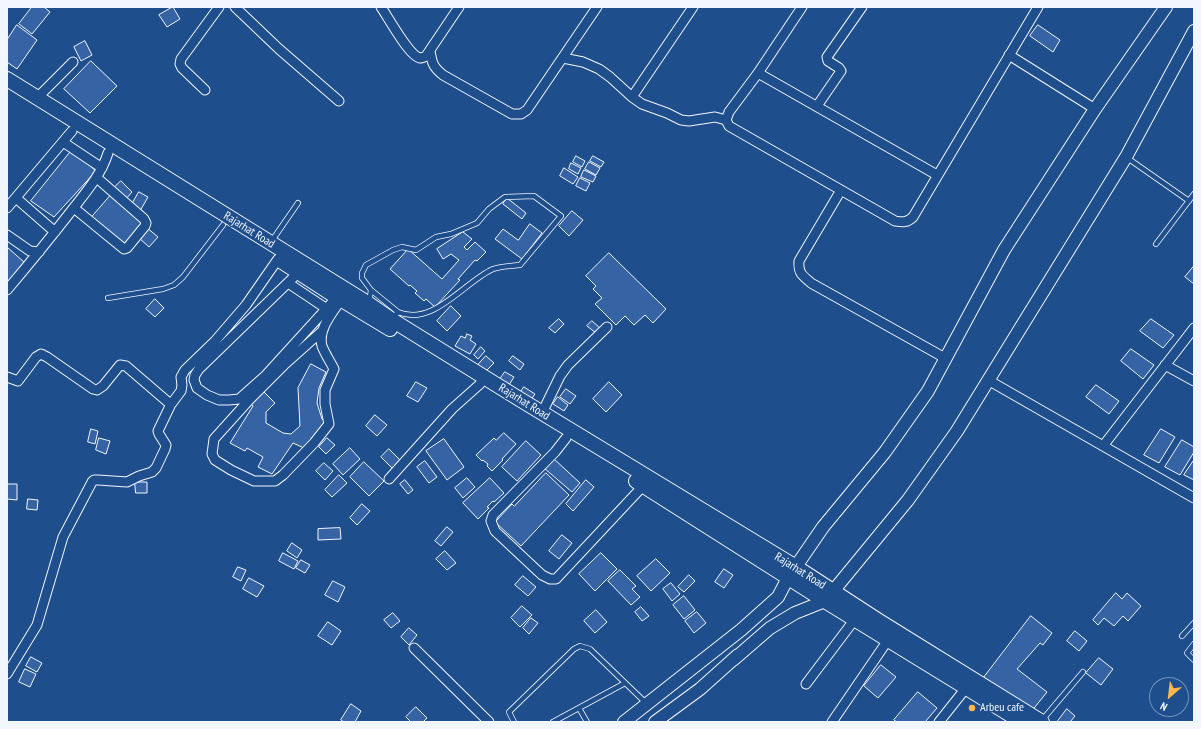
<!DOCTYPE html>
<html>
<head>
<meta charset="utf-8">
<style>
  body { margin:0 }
  #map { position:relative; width:1201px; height:729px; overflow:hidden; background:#1f4e8c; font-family:"PT Sans Narrow",sans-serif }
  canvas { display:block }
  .frame { position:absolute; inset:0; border:8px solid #f2f6ff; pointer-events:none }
  .north { position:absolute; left:1149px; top:677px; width:40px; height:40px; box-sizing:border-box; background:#1f4e8c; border:1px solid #7391ba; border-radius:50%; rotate:208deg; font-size:11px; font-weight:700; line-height:16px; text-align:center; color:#f2f6ff }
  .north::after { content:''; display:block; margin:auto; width:14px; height:18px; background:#ffb74d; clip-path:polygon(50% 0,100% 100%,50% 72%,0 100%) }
</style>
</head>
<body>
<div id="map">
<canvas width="1201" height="729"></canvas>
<div class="frame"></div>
<div class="north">N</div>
</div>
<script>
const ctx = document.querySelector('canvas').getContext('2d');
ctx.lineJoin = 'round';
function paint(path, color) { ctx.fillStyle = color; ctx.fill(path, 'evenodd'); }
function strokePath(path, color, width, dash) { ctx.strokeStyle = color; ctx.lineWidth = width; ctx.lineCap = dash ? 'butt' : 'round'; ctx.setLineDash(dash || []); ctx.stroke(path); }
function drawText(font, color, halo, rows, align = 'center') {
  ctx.font = font + ' "PT Sans Narrow",sans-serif'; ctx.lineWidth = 3; ctx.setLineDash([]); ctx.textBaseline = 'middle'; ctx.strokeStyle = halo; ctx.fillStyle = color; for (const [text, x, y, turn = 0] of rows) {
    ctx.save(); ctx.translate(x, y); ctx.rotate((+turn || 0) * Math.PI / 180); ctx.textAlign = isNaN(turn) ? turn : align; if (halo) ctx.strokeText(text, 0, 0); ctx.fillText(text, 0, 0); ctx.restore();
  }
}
const building = new Path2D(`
  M 32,7 L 44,7 L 50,12 L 32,34 L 19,24 Z
  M 173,7 L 180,19 L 167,27 L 159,15 Z
  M 17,25 L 37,40 L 17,69 L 7,62 L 7,40 Z
  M 1038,25 L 1060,40 L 1053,52 L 1030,36 Z
  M 85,41 L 92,55 L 81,61 L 74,47 Z
  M 91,61 L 117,86 L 90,113 L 64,89 Z
  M 72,150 L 96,171 L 54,217 L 31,201 Z
  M 576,156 L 585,161 L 582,167 L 573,162 Z
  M 593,156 L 604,162 L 601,167 L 590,161 Z
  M 589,162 L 600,168 L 596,175 L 585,169 Z
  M 571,163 L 581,168 L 578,174 L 569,169 Z
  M 564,168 L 578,177 L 573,184 L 560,176 Z
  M 584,170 L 596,176 L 593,182 L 581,177 Z
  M 580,178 L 590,183 L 586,191 L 576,186 Z
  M 121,181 L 132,192 L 125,200 L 113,189 Z
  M 139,192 L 148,197 L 140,211 L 131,206 Z
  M 111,195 L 144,223 L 124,246 L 91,218 Z
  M 507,198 L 526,213 L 522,219 L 503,204 Z
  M 572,211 L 583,220 L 569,236 L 559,226 Z
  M 530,224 L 542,233 L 522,259 L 495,239 L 503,229 L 518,240 Z
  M 146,227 L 158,237 L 149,247 L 138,237 Z
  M 463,232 L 472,239 L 464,247 L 467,250 L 475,242 L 486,252 L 477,261 L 475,260 L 458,279 L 460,280 L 435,307 L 426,299 L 424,301 L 415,293 L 417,291 L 410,285 L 409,286 L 390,269 L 408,249 L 442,279 L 459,260 L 451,254 L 443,259 L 437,249 Z
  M 7,247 L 25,263 L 7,283 Z
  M 609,253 L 666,309 L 653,323 L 645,315 L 634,325 L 625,316 L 616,325 L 595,304 L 602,298 L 593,289 L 596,286 L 586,276 Z
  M 1194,266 L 1194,284 L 1185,277 Z
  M 155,299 L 164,308 L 155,317 L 146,309 Z
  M 451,306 L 461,316 L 447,331 L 437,321 Z
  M 559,319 L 564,324 L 555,333 L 549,328 Z
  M 1151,319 L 1174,335 L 1163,348 L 1140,331 Z
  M 592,321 L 600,328 L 596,333 L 587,326 Z
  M 467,334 L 472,336 L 470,340 L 476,344 L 470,354 L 455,346 L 461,336 L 465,338 Z
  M 481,347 L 485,351 L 478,359 L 474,355 Z
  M 1131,349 L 1154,365 L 1143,379 L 1121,361 Z
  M 486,356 L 494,363 L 485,372 L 478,365 Z
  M 513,356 L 524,364 L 520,370 L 509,361 Z
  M 311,364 L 326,372 L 319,388 L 317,403 L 322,419 L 325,422 L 304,448 L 293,443 L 272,474 L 258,467 L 263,457 L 247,448 L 245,451 L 230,443 L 253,406 L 250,403 L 264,392 L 275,403 L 266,412 L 266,423 L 283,433 L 291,434 L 300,426 L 298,388 Z
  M 505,372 L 514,377 L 507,388 L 498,382 Z
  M 416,382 L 427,388 L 418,402 L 407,396 Z
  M 609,382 L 622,395 L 606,412 L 593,399 Z
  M 1096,385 L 1119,401 L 1109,414 L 1086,397 Z
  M 524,387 L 535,394 L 530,401 L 520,393 Z
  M 566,389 L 576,396 L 570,404 L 560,397 Z
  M 558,397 L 568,405 L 564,411 L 553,404 Z
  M 375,415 L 387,425 L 377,436 L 366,426 Z
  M 91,429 L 98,431 L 95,444 L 88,442 Z
  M 1161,429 L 1175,437 L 1159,463 L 1144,455 Z
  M 504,433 L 516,444 L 502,459 L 503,460 L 492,471 L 487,466 L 488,464 L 483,460 L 482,461 L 476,455 L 494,438 L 496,440 Z
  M 99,438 L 110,441 L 106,454 L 96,450 Z
  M 327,438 L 335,445 L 326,454 L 319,447 Z
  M 444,439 L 464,467 L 447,480 L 426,451 Z
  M 1182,440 L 1194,447 L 1194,452 L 1180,475 L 1165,467 Z
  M 526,441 L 541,455 L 517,481 L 502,467 Z
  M 350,448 L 360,459 L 343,475 L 333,464 Z
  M 389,449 L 400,460 L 392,468 L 381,457 Z
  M 553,458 L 580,483 L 572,492 L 544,468 Z
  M 1194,460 L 1194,480 L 1184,475 Z
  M 425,461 L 437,477 L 429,483 L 417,467 Z
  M 364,462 L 384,481 L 369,496 L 350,477 Z
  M 324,463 L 333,471 L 325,480 L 316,471 Z
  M 546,473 L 569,495 L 521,546 L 495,522 L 512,504 L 514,506 Z
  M 339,475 L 347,483 L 332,497 L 325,490 Z
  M 467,478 L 475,487 L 463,498 L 455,488 Z
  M 490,478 L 504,493 L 494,502 L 493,501 L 487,507 L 489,508 L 478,519 L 463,503 Z
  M 405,480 L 413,490 L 408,494 L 400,484 Z
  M 586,480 L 594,487 L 573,511 L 566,504 Z
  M 135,482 L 147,482 L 147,493 L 136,493 Z
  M 7,484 L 17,484 L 17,500 L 7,499 Z
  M 28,499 L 38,500 L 37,510 L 27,509 Z
  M 362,504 L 370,511 L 357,525 L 350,518 Z
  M 447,527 L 453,532 L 441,546 L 435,541 Z
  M 340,528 L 341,539 L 318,540 L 318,529 Z
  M 562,535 L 572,543 L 559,559 L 549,551 Z
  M 292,543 L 302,550 L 297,558 L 287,551 Z
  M 445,551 L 456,563 L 447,570 L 436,559 Z
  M 283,553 L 298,561 L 294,569 L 279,561 Z
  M 601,553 L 617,569 L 595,591 L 579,574 Z
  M 656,559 L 670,573 L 651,591 L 637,576 Z
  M 301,560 L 310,565 L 305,573 L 296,568 Z
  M 238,567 L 246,570 L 241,581 L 233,577 Z
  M 724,569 L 733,575 L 724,588 L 715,582 Z
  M 620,570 L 636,586 L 632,589 L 640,597 L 631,605 L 608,581 Z
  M 689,575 L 695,581 L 684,592 L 678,587 Z
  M 523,576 L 536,587 L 528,596 L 515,585 Z
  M 249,578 L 264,586 L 257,597 L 243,589 Z
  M 333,581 L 345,587 L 338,602 L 325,595 Z
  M 671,583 L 680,594 L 672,601 L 663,589 Z
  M 1116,593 L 1122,599 L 1127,593 L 1141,606 L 1128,621 L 1123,616 L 1114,626 L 1104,618 L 1098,625 L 1093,620 Z
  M 684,596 L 695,610 L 684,619 L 673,605 Z
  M 522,606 L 532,615 L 520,627 L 511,618 Z
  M 641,607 L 649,616 L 642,621 L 635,612 Z
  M 596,610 L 607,622 L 595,633 L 584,621 Z
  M 697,612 L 706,623 L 694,633 L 685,621 Z
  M 393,613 L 400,621 L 391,628 L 384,620 Z
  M 1031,616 L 1052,633 L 1043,645 L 1040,643 L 1017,669 L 1047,692 L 1031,712 L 982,680 Z
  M 531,618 L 538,623 L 529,634 L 523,628 Z
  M 328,622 L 341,631 L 332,645 L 318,636 Z
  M 409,628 L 417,635 L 409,645 L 401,637 Z
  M 1075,631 L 1087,641 L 1079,651 L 1067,641 Z
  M 31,657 L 42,663 L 37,672 L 26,666 Z
  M 1099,658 L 1113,669 L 1101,685 L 1086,673 Z
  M 881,665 L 896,677 L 878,698 L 864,686 Z
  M 25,669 L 36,674 L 30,687 L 19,682 Z
  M 918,692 L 937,708 L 925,722 L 897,722 L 894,720 Z
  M 351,704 L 361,711 L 355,722 L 344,722 L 341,720 Z
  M 416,707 L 427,718 L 423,722 L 411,722 L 406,717 Z
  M 1067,709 L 1075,716 L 1070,722 L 1059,722 L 1058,721 Z`);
paint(building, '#3563a3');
strokePath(building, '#f2f6ff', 1);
const service = new Path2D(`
  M 1126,157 L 1189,201
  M 271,242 L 298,203
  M 1156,244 L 1194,194
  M 371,290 L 398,312
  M 108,298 L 163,289 L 174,285 L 183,277 L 223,225
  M 369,303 L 371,290 L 362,278 L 362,273 L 366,265 L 393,250 L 402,247 L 416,250 L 436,237 L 451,234 L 477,223 L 489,209 L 505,197 L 534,196 L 561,216 L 520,265 C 512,266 501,266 493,269 C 464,282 433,327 398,312 L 393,318
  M 1182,636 L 1194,623
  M 1194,644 L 1187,653 L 1194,660
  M 579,708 L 587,722
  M 1043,719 L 1083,672
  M 514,722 L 509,712 L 574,649 L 580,646 L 590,649 L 646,703
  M 553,722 L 625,683`);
const minor = new Path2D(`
  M 235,7 L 279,49 L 339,101
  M 381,7 C 388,17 409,56 420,58 C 421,58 425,57 426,56 L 459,7
  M 802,7 L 758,73 L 729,112 L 726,120 L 729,126 L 895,221 C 902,222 907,223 913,217 L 1038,7
  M 430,51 C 432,63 433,67 443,75 L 512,114 L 521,114 L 527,110 L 597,7
  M 1009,55 L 1095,109
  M 563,58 L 583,62 L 599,69 L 610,77 L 632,97 L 642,104 L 667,113 L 681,120 L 689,121 L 715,117 L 726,120
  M 758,73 L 937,175
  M 205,90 L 182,68 L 180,64 L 181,59 L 219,7
  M 632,97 L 693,7
  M 37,98 L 73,62
  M 817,106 L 841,71 L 839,68 L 828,61 L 827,57 L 862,7
  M 63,142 L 102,168
  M 841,190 L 799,261 C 798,273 802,275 811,283 L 945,358
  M 16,198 L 55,232
  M 7,208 L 72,131
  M 74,208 L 124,249 L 127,248 L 145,226 L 146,223 L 144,219 L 97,178
  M 7,235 L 30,251 L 39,252
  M 299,272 L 199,369 L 195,375 L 194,380 L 197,388 L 207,395 L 219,400 L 229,400 L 239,399 L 266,375 L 337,297
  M 288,283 L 327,309
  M 7,290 C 29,264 51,237 72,210 C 86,192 101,175 108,153
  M 321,332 L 284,365 L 250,399 L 214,439 L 212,454 L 215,460 L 231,470 L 254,481 L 275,481 L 283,475 L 314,443 L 329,424 L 325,404 L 325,390 L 334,369 C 330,361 325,354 322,346 C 317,328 335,310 344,295
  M 1165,365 L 1194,381
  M 7,377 L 18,381 L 36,357 L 41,354 L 47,357 L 93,389 L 97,390 L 103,386 L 120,365 L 126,366 L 169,403 L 172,403 L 181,391 L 182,385 L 181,377 L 185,370 L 215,341 L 246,305 L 278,259
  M 988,380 L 1194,498
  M 542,413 L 560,376 L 568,365 L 607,327
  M 566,438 L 555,452 L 493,515 L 491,521 L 495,531 L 542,575 L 550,579 L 556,579 L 643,486
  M 1103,446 L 1194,328
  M 389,479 L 452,409 L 480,384
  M 414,648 L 489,722
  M 7,674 L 37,625 L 63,537 L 92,482 L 94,480 L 98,480 L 127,482 L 139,476 L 152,472 L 156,468 L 165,449 L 166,445 L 159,434 L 158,431 L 171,404
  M 806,684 L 855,619
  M 832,722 L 888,640
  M 939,722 L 966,688`);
const secondary = new Path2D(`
  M 733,660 L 770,628 L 795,613 L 825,601 L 908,500 L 957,431 L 1126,157 L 1194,31
  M 624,722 L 741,630 L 778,597 L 788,578 L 823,527 L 885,452 L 928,391 L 1004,250 L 1095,109 L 1166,7
  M 655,722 L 700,689 L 738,655`);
const primary = new Path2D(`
  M 7,79 L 369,304 L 392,320 L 521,400 L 796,567 L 879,621 L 1042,722
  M 281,261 L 332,294 L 390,329
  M 636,481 L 825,601 L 1022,722`);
strokePath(service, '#f2f6ff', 6);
strokePath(minor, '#f2f6ff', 11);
strokePath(secondary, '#f2f6ff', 14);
strokePath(primary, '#f2f6ff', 16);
strokePath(service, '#1f4e8c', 4.5);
strokePath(minor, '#1f4e8c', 9);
strokePath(secondary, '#1f4e8c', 12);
strokePath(primary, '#1f4e8c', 14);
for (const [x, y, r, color] of [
  [972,708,4,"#ffb74d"]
]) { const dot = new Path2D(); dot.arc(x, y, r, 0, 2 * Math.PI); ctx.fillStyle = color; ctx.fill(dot); strokePath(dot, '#1f4e8c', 1.5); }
drawText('12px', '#f2f6ff', '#1f4e8c', [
  ["Rajarhat Road",249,230,32],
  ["Rajarhat Road",524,402,32],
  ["Rajarhat Road",800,571,32]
]);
drawText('12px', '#f2f6ff', '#1f4e8c', [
  ["Arbeu cafe",980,708]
], 'left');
</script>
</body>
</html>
